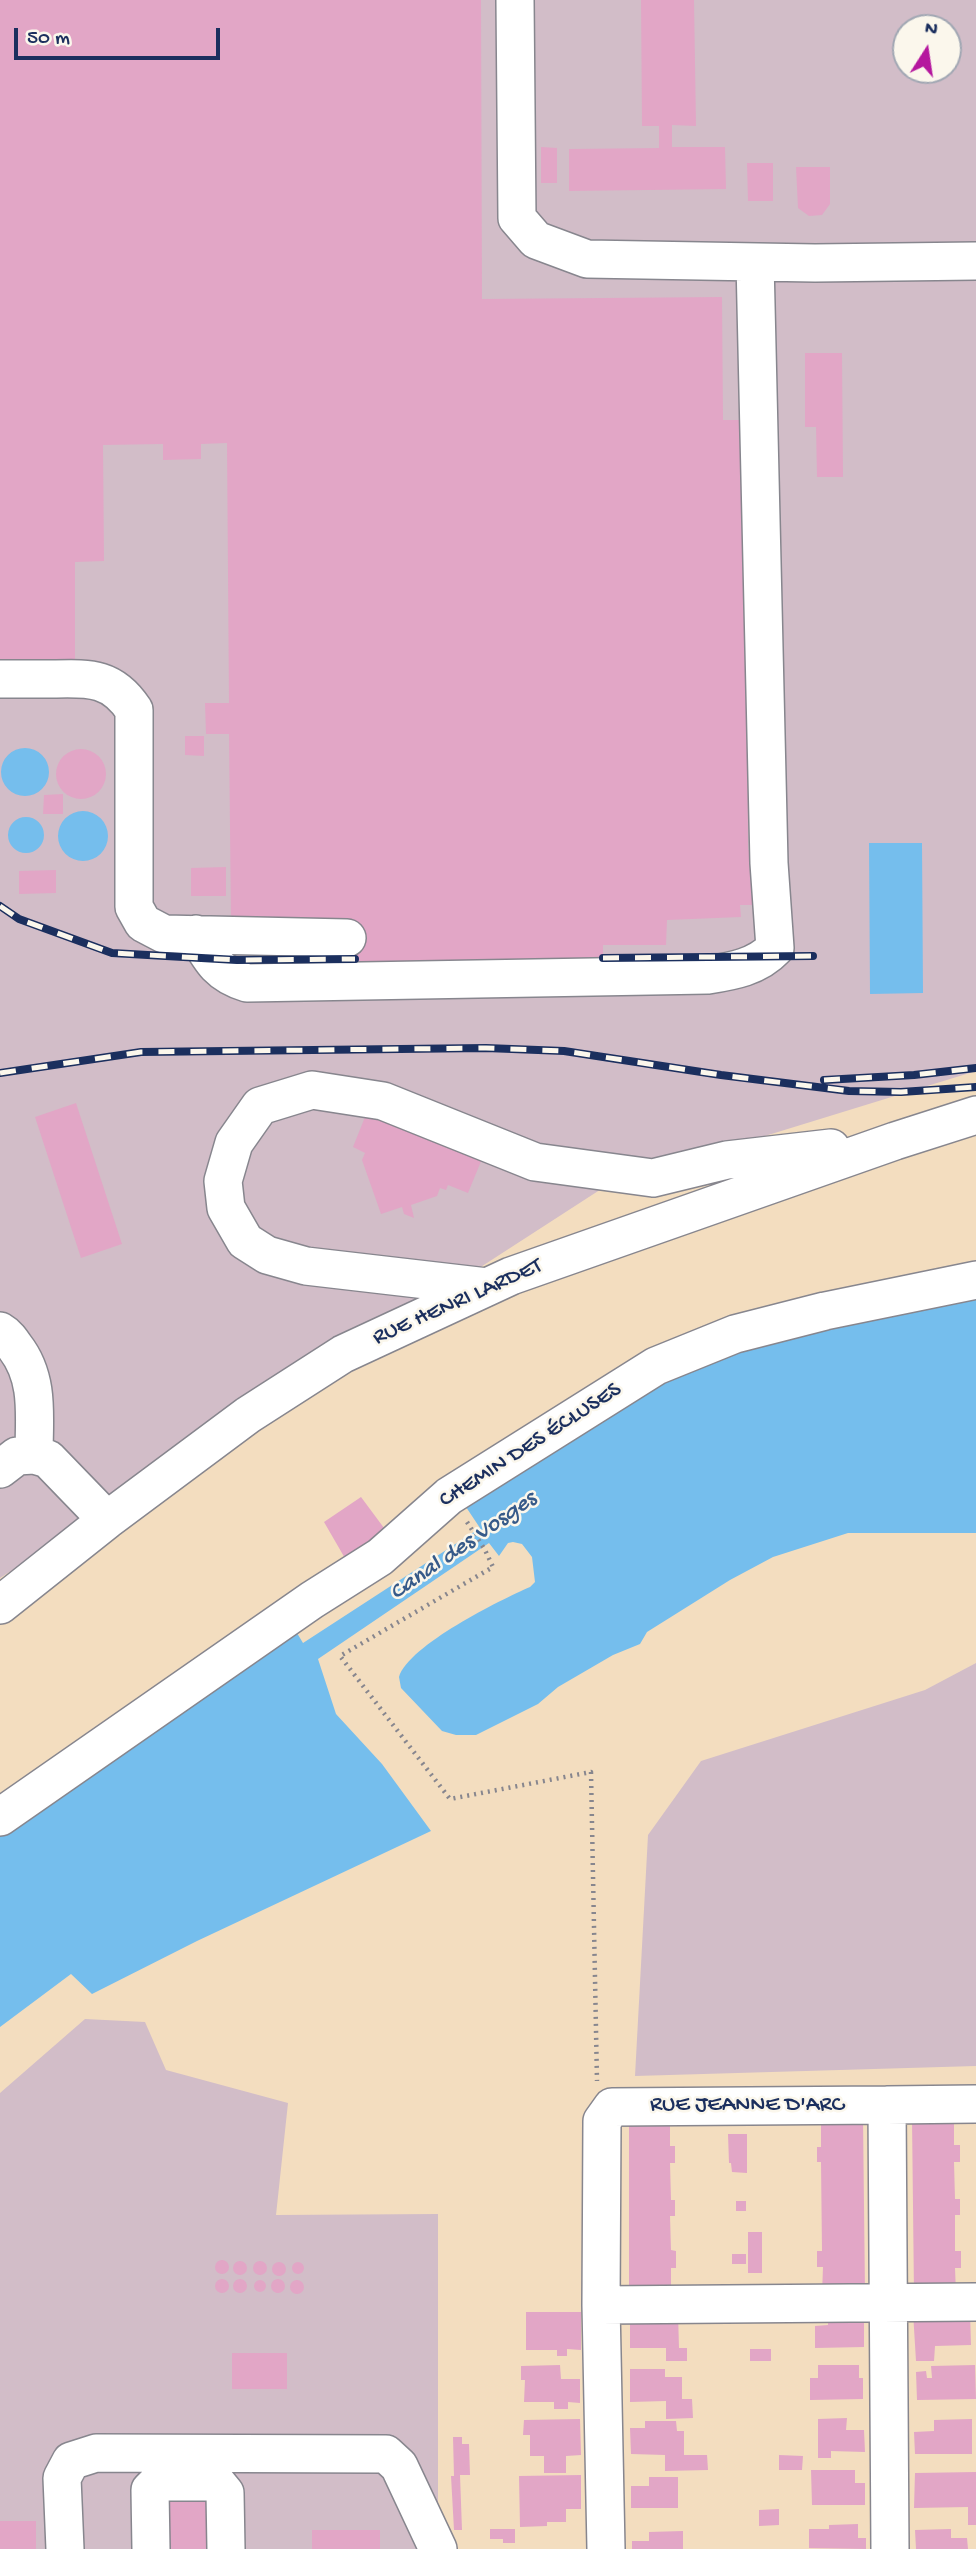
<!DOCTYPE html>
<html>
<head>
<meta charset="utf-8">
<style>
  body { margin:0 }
  #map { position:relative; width:976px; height:2549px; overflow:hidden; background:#f3ddbf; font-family:"Gochi Hand",sans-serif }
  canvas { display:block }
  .north { position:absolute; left:892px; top:14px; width:70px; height:70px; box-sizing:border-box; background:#fbf7ec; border:2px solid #a1a7b3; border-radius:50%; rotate:12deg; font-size:19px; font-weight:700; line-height:28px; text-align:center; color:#1b2f5e }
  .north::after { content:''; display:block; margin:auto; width:24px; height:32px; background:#b5179e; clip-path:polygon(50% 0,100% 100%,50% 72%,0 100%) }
  .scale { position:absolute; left:14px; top:28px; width:206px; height:32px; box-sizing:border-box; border:4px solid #1b2f5e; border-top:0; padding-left:9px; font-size:21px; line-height:24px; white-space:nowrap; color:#1b2f5e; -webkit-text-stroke:5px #fbf7ec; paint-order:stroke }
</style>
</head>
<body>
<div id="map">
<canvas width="976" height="2549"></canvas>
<div class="north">N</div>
<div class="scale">50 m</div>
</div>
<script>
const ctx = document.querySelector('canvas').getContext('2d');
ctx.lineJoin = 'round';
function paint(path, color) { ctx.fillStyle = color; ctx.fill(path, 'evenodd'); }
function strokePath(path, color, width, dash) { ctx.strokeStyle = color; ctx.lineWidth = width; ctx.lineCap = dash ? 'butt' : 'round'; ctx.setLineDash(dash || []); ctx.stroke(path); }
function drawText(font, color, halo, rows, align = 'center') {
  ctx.font = font + ' "Gochi Hand",sans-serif'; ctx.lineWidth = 5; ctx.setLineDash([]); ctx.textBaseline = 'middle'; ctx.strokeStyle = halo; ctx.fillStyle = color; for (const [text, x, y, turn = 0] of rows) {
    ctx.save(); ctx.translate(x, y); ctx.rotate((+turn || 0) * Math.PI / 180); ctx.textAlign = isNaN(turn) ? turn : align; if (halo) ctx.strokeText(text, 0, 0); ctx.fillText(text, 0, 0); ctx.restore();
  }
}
paint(new Path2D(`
  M 0,0 L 976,0 L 976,1071 L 609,1184 L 0,1578 ZM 906,28 L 948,28 L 948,70 L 906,70 Z
  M 976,1663 L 976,2066 L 635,2076 L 648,1835 L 701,1761 L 925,1690 Z
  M 85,2019 L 145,2022 L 166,2070 L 288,2103 L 276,2215 L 438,2214 L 438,2508 L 455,2549 L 0,2549 L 0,2093 Z`), '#d2bdc8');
paint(new Path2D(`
  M1 772a24 24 0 1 1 48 0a24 24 0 1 1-48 0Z
  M58 836a25 25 0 1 1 50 0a25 25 0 1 1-50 0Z
  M8 835a18 18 0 1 1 36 0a18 18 0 1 1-36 0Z
  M 869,843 L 922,843 L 923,993 L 870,994 Z
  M 976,1293 L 976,1533 L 848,1533 L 773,1557 L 730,1580 L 647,1632 L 640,1644 L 613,1655 L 558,1687 L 538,1704 L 476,1735 L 456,1735 L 442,1731 L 401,1688 L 399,1677 C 409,1645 500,1600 530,1587 L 535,1582 L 532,1557 L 522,1544 L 513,1542 L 508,1543 L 499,1556 L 489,1543 L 318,1659 L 336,1714 L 382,1764 L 431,1831 L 197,1941 L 92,1994 L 71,1974 L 0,2027 L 0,1826 L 297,1633 L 303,1643 L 480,1528 L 462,1501 L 628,1398 L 734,1348 Z`), '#75beed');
paint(new Path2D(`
  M 0,0 L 481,0 L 482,299 L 722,297 L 723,420 L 746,420 L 748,850 L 756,850 L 756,905 L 740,905 L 741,917 L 667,920 L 666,945 L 603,945 L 603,964 L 355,966 L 355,920 L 231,922 L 229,734 L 206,734 L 205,703 L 229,703 L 227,443 L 201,444 L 201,459 L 163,460 L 163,444 L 103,445 L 104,561 L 75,562 L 75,660 L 0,661 Z
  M 641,0 L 694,0 L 696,126 L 672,125 L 672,147 L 725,147 L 726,189 L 569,191 L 569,149 L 659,148 L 659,126 L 642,126 Z
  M 541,147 L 557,148 L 557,183 L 541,183 Z
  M 747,163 L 773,163 L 773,201 L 748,201 Z
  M 796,167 L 830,167 L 830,204 L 822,215 L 809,216 L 798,208 Z
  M 805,353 L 842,353 L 843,477 L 817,477 L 816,427 L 805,427 Z
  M 185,736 L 204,736 L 204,756 L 185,755 Z
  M56 774a25 25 0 1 1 50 0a25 25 0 1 1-50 0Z
  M 63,794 L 63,814 L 43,814 L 44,795 Z
  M 226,867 L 226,896 L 191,896 L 191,868 Z
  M 56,870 L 56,893 L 19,894 L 19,871 Z
  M 76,1103 L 122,1244 L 81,1258 L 35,1117 Z
  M 369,1107 L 484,1154 L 468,1193 L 448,1185 L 446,1190 L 440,1188 L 437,1196 L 411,1205 L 414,1218 L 404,1214 L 402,1207 L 381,1214 L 362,1160 L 365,1153 L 353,1147 Z
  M 361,1497 L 387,1532 L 346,1560 L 324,1522 Z
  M 821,2118 L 863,2118 L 865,2293 L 822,2294 L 823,2267 L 817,2267 L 817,2251 L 822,2251 L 821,2162 L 817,2162 L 817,2147 L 821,2147 Z
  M 912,2118 L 954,2118 L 954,2145 L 960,2145 L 960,2162 L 954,2162 L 955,2199 L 960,2199 L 960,2215 L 955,2215 L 955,2251 L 961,2251 L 961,2268 L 955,2268 L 956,2293 L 914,2294 Z
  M 629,2120 L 670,2120 L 670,2146 L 675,2146 L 675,2163 L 670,2163 L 671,2200 L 675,2200 L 675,2216 L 670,2216 L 671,2250 L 676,2251 L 676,2268 L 671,2268 L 671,2296 L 629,2296 Z
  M 728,2134 L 747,2134 L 747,2173 L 732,2172 L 731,2163 L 729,2163 Z
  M 736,2201 L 746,2201 L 746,2211 L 736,2211 Z
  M 748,2232 L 762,2232 L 762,2273 L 748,2273 Z
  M 732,2254 L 746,2254 L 746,2264 L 732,2264 Z
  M215 2267a7 7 0 1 1 14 0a7 7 0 1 1-14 0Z
  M253 2268a7 7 0 1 1 14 0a7 7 0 1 1-14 0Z
  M233 2268a7 7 0 1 1 14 0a7 7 0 1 1-14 0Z
  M292 2268a6 6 0 1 1 12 0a6 6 0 1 1-12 0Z
  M272 2269a7 7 0 1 1 14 0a7 7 0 1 1-14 0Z
  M271 2286a7 7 0 1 1 14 0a7 7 0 1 1-14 0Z
  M233 2286a7 7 0 1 1 14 0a7 7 0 1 1-14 0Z
  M215 2286a7 7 0 1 1 14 0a7 7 0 1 1-14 0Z
  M254 2286a6 6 0 1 1 12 0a6 6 0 1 1-12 0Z
  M290 2287a7 7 0 1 1 14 0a7 7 0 1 1-14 0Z
  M 526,2312 L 581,2312 L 581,2350 L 567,2349 L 567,2356 L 557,2356 L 557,2350 L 526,2350 Z
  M 828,2312 L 864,2312 L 864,2347 L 815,2348 L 815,2326 L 828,2325 Z
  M 913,2312 L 970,2312 L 971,2345 L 935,2346 L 934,2361 L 916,2361 Z
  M 630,2313 L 678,2313 L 679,2348 L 687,2348 L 687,2361 L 666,2361 L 666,2348 L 630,2348 Z
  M 750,2349 L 771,2349 L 771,2361 L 750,2361 Z
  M 232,2353 L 287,2353 L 287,2389 L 232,2389 Z
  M 560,2365 L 561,2379 L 580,2379 L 580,2403 L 568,2402 L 568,2409 L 554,2409 L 554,2402 L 524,2402 L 525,2380 L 521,2380 L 521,2366 Z
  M 818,2365 L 859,2365 L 859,2378 L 863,2378 L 863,2399 L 810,2400 L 810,2378 L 818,2378 Z
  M 975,2365 L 976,2399 L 917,2400 L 916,2372 L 926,2371 L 927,2378 L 932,2378 L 931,2366 Z
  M 630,2369 L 665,2369 L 665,2377 L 682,2377 L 682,2399 L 692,2399 L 693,2418 L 666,2419 L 666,2401 L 630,2402 Z
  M 847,2418 L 846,2430 L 864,2430 L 865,2452 L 831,2451 L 831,2458 L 818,2458 L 818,2419 Z
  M 580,2419 L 581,2455 L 566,2456 L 566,2473 L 544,2473 L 544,2456 L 530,2456 L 530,2435 L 523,2435 L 524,2420 Z
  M 972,2419 L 972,2454 L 915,2454 L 914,2432 L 934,2431 L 934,2420 Z
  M 645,2421 L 676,2421 L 677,2431 L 684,2431 L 684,2455 L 707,2455 L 708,2470 L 665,2471 L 665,2455 L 631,2454 L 630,2428 L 645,2428 Z
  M 453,2437 L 462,2437 L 462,2444 L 469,2444 L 470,2475 L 460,2475 L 462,2530 L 454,2530 L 451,2476 L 454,2476 Z
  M 779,2455 L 803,2456 L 802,2470 L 779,2470 Z
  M 811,2470 L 855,2470 L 855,2483 L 865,2483 L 865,2505 L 812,2505 Z
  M 976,2472 L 976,2525 L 968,2525 L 968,2507 L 914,2508 L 915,2473 Z
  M 581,2475 L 581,2509 L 566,2509 L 566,2522 L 547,2522 L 547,2526 L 520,2527 L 519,2476 Z
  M 649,2477 L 678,2477 L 678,2508 L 631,2508 L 631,2486 L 649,2486 Z
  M 162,2499 L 213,2499 L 213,2549 L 162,2549 Z
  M 779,2509 L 779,2525 L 759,2526 L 759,2510 Z
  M 0,2521 L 36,2521 L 36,2549 L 0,2549 Z
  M 858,2524 L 858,2538 L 866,2538 L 866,2549 L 809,2548 L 809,2529 L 829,2529 L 829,2525 Z
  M 490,2529 L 515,2529 L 515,2543 L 503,2543 L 503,2539 L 490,2539 Z
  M 951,2529 L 951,2538 L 967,2538 L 968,2549 L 916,2549 L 915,2530 Z
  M 312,2530 L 380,2530 L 380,2549 L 312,2549 Z
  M 683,2531 L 683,2549 L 632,2549 L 632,2541 L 649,2541 L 649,2532 Z`), '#e2a6c6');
const minor = new Path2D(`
  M 515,0 L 517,218 L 536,240 L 587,259 L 815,263 L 976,261
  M 0,679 C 19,679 38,679 56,679 C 91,678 113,678 134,710 L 134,907 L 143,923 L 164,934 L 347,938
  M 196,934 C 211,960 218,974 247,983 L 708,975 C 733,971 757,967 775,948 L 769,863 L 755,262
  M 487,1287 L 306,1266 L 267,1255 L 245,1241 L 226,1208 L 223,1181 L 234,1143 L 260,1106 L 312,1090 L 383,1101 L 535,1162 L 653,1178 L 727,1160 L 831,1148
  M 0,1331 C 7,1335 11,1341 15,1347 C 40,1379 34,1417 34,1455
  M 0,1469 L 17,1456 L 34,1455 L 48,1459 L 107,1520
  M 0,1605 L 107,1520 L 248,1415 L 343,1354 L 511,1276 L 895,1141 L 976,1115
  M 0,1817 L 312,1600 L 380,1557 L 449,1496 L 656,1366 L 735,1334 L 825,1311 L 976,1280
  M 887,2105 L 976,2104
  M 601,2305 L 976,2302
  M 65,2549 L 62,2478 L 71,2461 L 96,2453 L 386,2454 L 399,2466 L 438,2549
  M 151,2549 L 150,2490 L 158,2482 L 216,2482 L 225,2493 L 226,2549
  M 606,2549 L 601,2305 L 602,2121 L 612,2107 L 887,2105 L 890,2549`);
strokePath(minor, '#87868e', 40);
strokePath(new Path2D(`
  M 467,1522 L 485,1550 L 493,1567 L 340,1656 L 450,1799 L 591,1772 L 597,2081`), '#87868e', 4.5, [2, 5]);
strokePath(minor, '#fff', 37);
const rail = new Path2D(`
  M 0,906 L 19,919 L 112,953 L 237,960 L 355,959
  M 603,958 L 813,956
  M 0,1073 L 141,1052 L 486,1048 L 564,1051 L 721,1075 L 849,1091 L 901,1092 L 976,1087
  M 824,1080 L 914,1075 L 976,1068`);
strokePath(rail, '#1b2f5e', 8);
strokePath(rail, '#fbf7ec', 5, [16]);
drawText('23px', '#1b2f5e', '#fbf7ec', [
  ["RUE HENRI LARDET",458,1303,-24],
  ["CHEMIN DES ÉCLUSES",531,1446,-33],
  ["RUE JEANNE D'ARC",747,2106]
]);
drawText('italic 24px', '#365a89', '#fbf7ec', [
  ["Canal des Vosges",464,1547,-35]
]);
</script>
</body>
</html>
